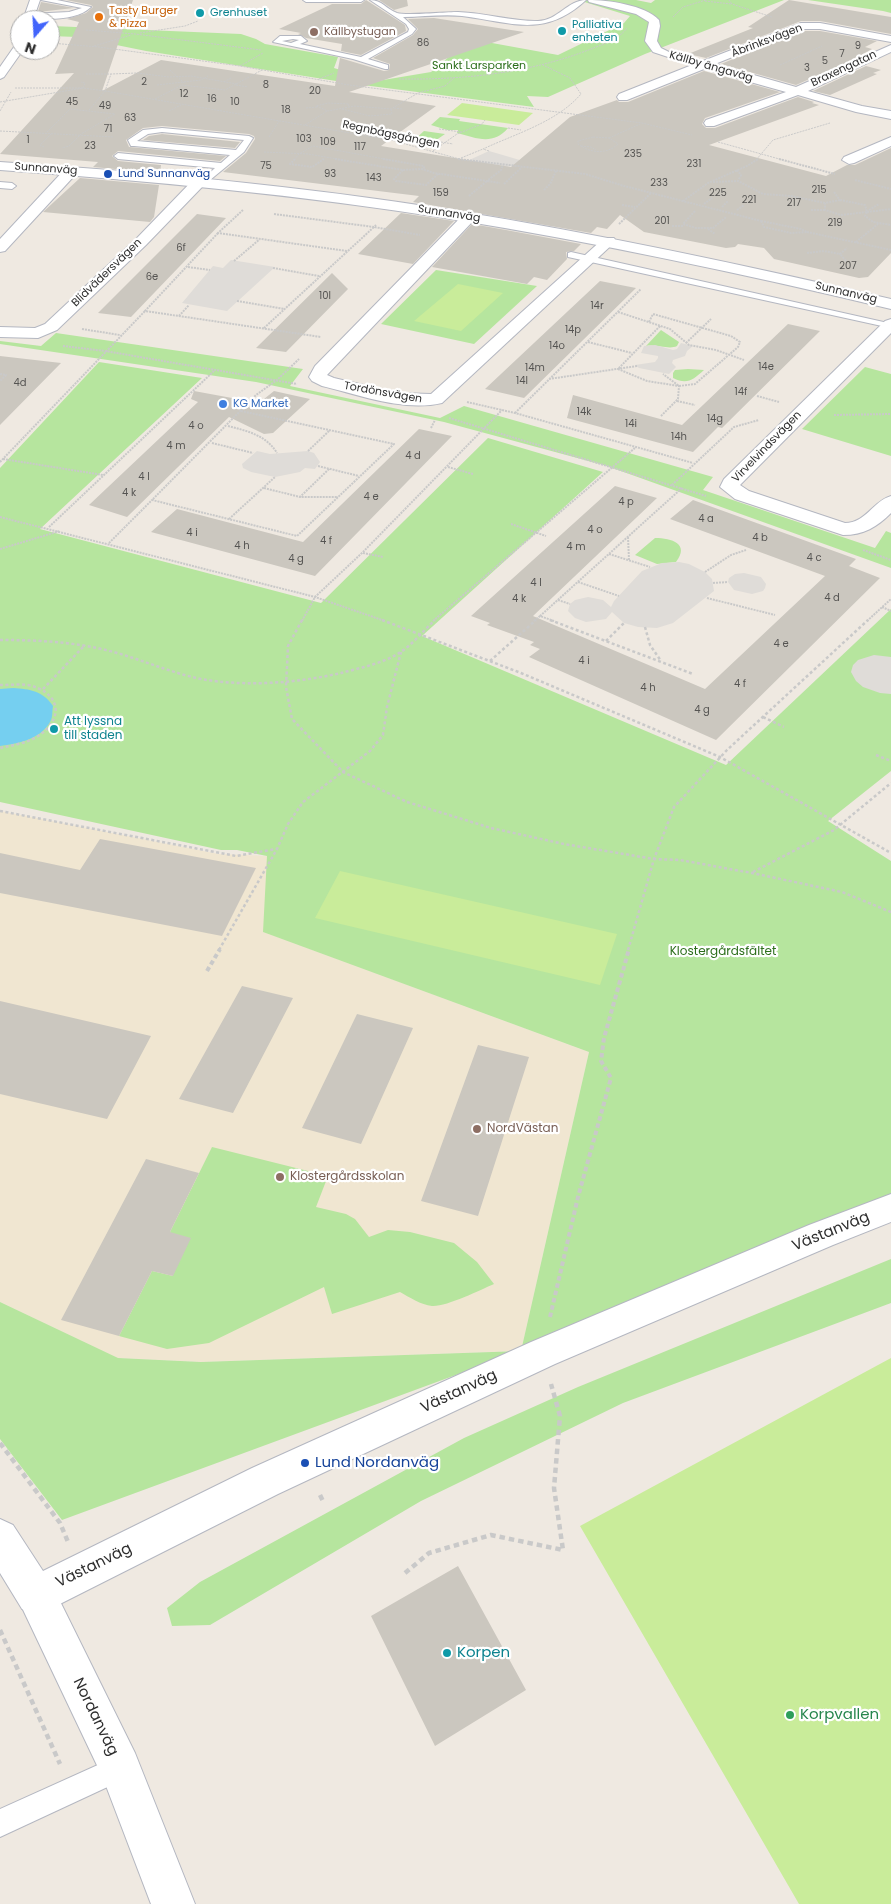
<!DOCTYPE html>
<html>
<head>
<meta charset="utf-8">
<style>
  body { margin:0 }
  #map { position:relative; width:891px; height:1904px; overflow:hidden; background:#efe9e1; font-family:Poppins,sans-serif }
  canvas { display:block }
  .north { position:absolute; left:10px; top:10px; width:50px; height:50px; box-sizing:border-box; background:#fff; border:1px solid #ababab; border-radius:50%; rotate:199deg; font-size:14px; font-weight:700; line-height:20px; text-align:center; color:#2e2e2e }
  .north::after { content:''; display:block; margin:auto; width:18px; height:22px; background:#4264fb; clip-path:polygon(50% 0,100% 100%,50% 72%,0 100%) }
</style>
</head>
<body>
<div id="map">
<canvas width="891" height="1904"></canvas>
<div class="north">N</div>
</div>
<script>
const ctx = document.querySelector('canvas').getContext('2d');
ctx.lineJoin = 'round';
function paint(path, color) { ctx.fillStyle = color; ctx.fill(path, 'evenodd'); }
function strokePath(path, color, width, dash) { ctx.strokeStyle = color; ctx.lineWidth = width; ctx.lineCap = dash ? 'butt' : 'round'; ctx.setLineDash(dash || []); ctx.stroke(path); }
function drawText(font, color, halo, rows, align = 'center') {
  ctx.font = font + ' Poppins,sans-serif'; ctx.lineWidth = 4.5; ctx.setLineDash([]); ctx.textBaseline = 'middle'; ctx.strokeStyle = halo; ctx.fillStyle = color; for (const [text, x, y, turn = 0] of rows) {
    ctx.save(); ctx.translate(x, y); ctx.rotate((+turn || 0) * Math.PI / 180); ctx.textAlign = isNaN(turn) ? turn : align; if (halo) ctx.strokeText(text, 0, 0); ctx.fillText(text, 0, 0); ctx.restore();
  }
}
paint(new Path2D(`
  M 0,811 L 219,854 L 268,856 L 264,932 L 589,1052 L 521,1351 L 201,1362 L 117,1358 L 0,1302 Z`), '#f0e6d1');
paint(new Path2D(`
  M 578,0 L 636,0 L 651,3 L 655,0 L 784,0 L 645,54 L 548,97 L 527,96 L 534,107 L 355,84 L 146,51 L 77,37 L 50,36 L 52,26 L 241,34 L 256,39 L 265,44 L 338,57 L 334,68 L 377,81 L 431,72 L 470,39 L 558,55 L 624,23 L 630,16 Z
  M 808,0 L 891,0 L 891,13 L 883,11 Z
  M 440,117 L 460,119 L 459,121 L 508,128 C 493,146 476,138 457,133 L 458,130 L 447,130 L 431,125 Z
  M 424,131 L 445,134 L 432,143 L 414,140 Z
  M 436,270 L 537,286 L 474,344 L 381,324 Z
  M 661,330 L 679,342 L 677,346 C 669,350 657,344 646,346 Z
  M 56,333 L 303,369 L 290,386 L 440,418 L 464,406 L 713,477 L 703,490 L 875,548 L 886,531 L 891,533 L 891,568 L 607,466 L 444,422 L 256,382 L 0,344 L 0,341 L 41,346 Z
  M 99,362 L 202,378 L 40,529 L 321,603 L 488,438 L 603,472 L 422,636 L 726,765 L 891,609 L 891,771 L 828,821 L 891,861 L 891,1205 L 521,1351 L 62,1520 L 0,1439 L 0,1302 L 118,1358 L 201,1362 L 521,1351 L 589,1052 L 263,932 L 267,856 L 237,850 L 221,850 L 0,802 L 0,468 Z
  M 865,367 L 891,374 L 891,456 L 802,429 Z
  M 688,369 L 704,370 C 693,380 687,385 673,378 L 673,373 L 675,370 Z
  M 655,538 C 672,538 690,544 676,562 L 657,564 L 635,555 Z
  M 212,1147 L 328,1176 L 316,1207 L 346,1214 L 355,1219 L 369,1237 L 388,1230 L 410,1232 L 454,1243 L 477,1262 L 494,1284 C 480,1290 446,1307 432,1306 C 421,1305 409,1297 400,1292 L 332,1314 L 324,1287 L 209,1343 L 167,1349 L 119,1336 L 152,1271 L 173,1276 L 170,1232 Z
  M 891,1259 L 891,1303 L 623,1403 L 421,1501 L 210,1625 L 172,1626 L 167,1608 L 200,1582 L 464,1438 L 578,1387 Z`), '#b6e59e');
paint(new Path2D(`
  M 462,103 L 533,113 L 519,125 L 447,115 Z
  M 458,284 L 503,293 L 461,331 L 414,321 Z
  M 340,871 L 617,934 L 600,985 L 315,918 Z
  M 891,1358 L 891,1904 L 799,1904 L 580,1526 Z`), '#c9ec9a');
paint(new Path2D(`
  M 489,151 L 530,163 L 567,183 L 510,166 L 501,170 L 467,161 Z
  M 231,260 L 275,267 L 227,311 L 182,303 L 213,266 L 223,268 Z
  M 681,343 L 693,346 L 687,351 L 685,356 L 673,360 L 672,363 L 676,367 L 669,374 L 639,368 L 635,365 L 655,362 L 658,358 L 658,356 L 641,353 L 644,346 L 655,345 L 673,350 L 677,349 Z
  M 257,451 L 270,454 L 308,451 L 314,453 L 320,462 L 315,469 L 305,468 L 300,472 L 275,477 L 251,472 L 243,468 L 242,464 Z
  M 679,562 L 689,564 L 705,572 L 712,579 L 714,591 L 673,623 L 657,628 L 638,627 L 624,623 L 612,612 L 606,619 L 586,622 L 575,618 L 568,611 L 570,604 L 575,600 L 588,597 L 603,600 L 611,607 L 614,601 L 642,571 L 662,563 Z
  M 744,573 L 761,577 L 766,584 L 765,588 L 763,591 L 752,594 L 734,590 L 728,582 L 729,578 L 735,574 Z
  M 874,655 L 891,657 L 891,694 L 880,693 L 863,687 L 856,681 L 851,672 L 853,665 L 858,660 Z`), '#dfdcd8');
paint(new Path2D(`
  M 13,688 C 30,689 43,691 53,706 C 52,711 53,718 50,722 C 41,739 17,744 0,746 L 0,689 Z`), '#75cff0');
paint(new Path2D(`
  M 66,0 L 133,0 L 102,91 L 161,60 L 335,86 L 340,58 L 384,71 L 389,70 L 390,64 L 373,58 L 413,35 L 418,29 L 408,19 L 434,18 L 524,32 L 349,92 L 436,106 L 381,146 L 511,167 L 570,117 L 617,100 L 619,102 L 628,102 L 704,71 L 780,92 L 705,118 L 702,124 L 706,128 L 715,128 L 798,97 L 814,102 L 812,103 L 819,105 L 709,145 L 826,176 L 847,165 L 855,165 L 891,148 L 891,253 L 868,277 L 859,278 L 774,259 L 764,248 L 738,244 L 735,247 L 726,248 L 644,232 L 620,215 L 607,229 L 597,227 L 591,233 L 413,202 L 419,196 L 223,172 L 246,153 L 255,139 L 254,136 L 249,134 L 162,126 L 143,128 L 126,140 L 129,147 L 226,156 L 220,161 L 118,151 L 112,156 L 118,161 L 161,165 L 160,173 L 93,167 L 98,162 L 0,154 L 74,73 L 55,74 L 79,22 L 67,19 L 86,13 L 93,7 L 91,5 Z
  M 366,0 L 405,25 L 406,31 L 361,55 L 341,51 L 342,44 L 306,38 L 298,34 L 301,33 L 279,29 L 332,4 L 361,4 Z
  M 379,0 L 407,0 L 408,6 L 394,10 Z
  M 789,0 L 891,17 L 891,34 L 820,21 L 801,21 L 706,58 L 688,54 L 753,28 L 748,27 Z
  M 41,2 L 74,8 L 38,12 Z
  M 802,31 L 820,31 L 877,41 L 865,47 L 872,49 L 848,62 L 796,85 L 721,64 Z
  M 866,66 L 881,70 L 873,73 L 877,74 L 830,95 L 813,91 Z
  M 162,134 L 240,142 L 235,148 L 143,140 L 149,136 Z
  M 80,178 L 159,185 L 154,217 L 150,222 L 43,212 Z
  M 401,213 L 454,221 L 413,264 L 358,254 Z
  M 197,214 L 226,218 L 131,317 L 98,313 Z
  M 472,224 L 506,230 L 581,244 L 574,251 L 566,252 L 567,259 L 547,280 L 534,277 L 527,284 L 432,267 Z
  M 332,273 L 348,289 L 286,352 L 256,348 Z
  M 600,281 L 636,288 L 524,398 L 485,389 Z
  M 788,324 L 820,331 L 722,428 L 718,427 L 693,452 L 567,418 L 573,395 L 682,425 Z
  M 0,356 L 61,363 L 0,425 Z
  M 194,391 L 259,403 L 274,391 L 310,399 L 273,433 L 264,434 L 229,417 L 127,517 L 89,505 L 198,402 L 191,399 Z
  M 419,429 L 452,436 L 315,576 L 151,532 L 177,509 L 303,542 Z
  M 615,486 L 657,498 L 533,616 L 705,689 L 825,576 L 670,519 L 693,500 L 856,559 L 849,566 L 880,578 L 716,740 L 529,657 L 540,649 L 530,645 L 534,642 L 487,625 L 490,623 L 471,616 Z
  M 100,839 L 256,868 L 222,936 L 0,893 L 0,853 L 80,870 Z
  M 242,986 L 293,998 L 233,1113 L 179,1099 Z
  M 0,1001 L 151,1036 L 107,1119 L 0,1094 Z
  M 357,1014 L 413,1028 L 361,1144 L 302,1128 Z
  M 478,1045 L 529,1057 L 478,1216 L 421,1201 Z
  M 146,1159 L 199,1173 L 170,1232 L 191,1238 L 173,1276 L 152,1271 L 119,1336 L 61,1320 Z
  M 458,1566 L 526,1690 L 435,1746 L 371,1616 Z`), '#cbc7bf');
const lane = new Path2D(`
  M 41,0 L 57,0 L 91,7 C 77,21 45,20 27,17 L 27,15 L 29,14 L 69,12 L 82,8 Z
  M 303,0 L 364,0 L 361,2 L 306,2 Z
  M 370,0 C 382,0 386,9 397,13 C 406,16 445,12 458,12 C 485,13 511,21 538,21 C 557,21 568,0 586,0 C 544,39 511,22 462,16 C 443,14 422,17 403,17 L 416,29 L 412,34 L 368,59 L 388,65 L 388,69 L 385,69 L 353,59 L 273,42 L 280,36 L 301,36 L 307,41 L 300,44 L 361,57 L 408,32 L 409,29 L 406,24 ZM 293,39 L 299,40 L 291,43 L 282,41 Z
  M 162,128 L 249,136 L 253,138 L 244,152 L 204,185 L 200,182 L 215,168 L 118,159 L 114,156 L 118,153 L 221,163 L 230,155 L 134,146 L 131,146 L 128,140 L 143,130 ZM 162,132 L 244,140 L 236,150 L 137,141 L 148,134 Z
  M 0,182 L 12,183 L 16,186 L 12,189 L 0,188 Z
  M 571,252 L 888,323 L 891,324 L 891,328 L 568,257 L 568,253 Z
  M 120,1755 L 129,1759 L 133,1768 L 129,1777 L 0,1837 L 0,1809 Z`);
const street = new Path2D(`
  M 30,0 L 40,0 L 33,20 L 23,20 Z
  M 588,0 C 608,0 645,5 659,20 L 660,26 L 657,41 L 661,48 L 669,52 L 703,61 L 801,23 L 820,23 L 891,36 L 891,42 L 820,29 L 802,29 L 715,64 L 796,87 L 891,45 L 891,52 L 808,91 L 862,106 L 891,111 L 891,119 L 856,112 L 798,95 L 714,126 L 706,126 L 704,123 L 706,120 L 786,92 L 704,69 L 627,100 L 619,100 L 617,97 L 619,94 L 692,65 L 653,52 L 645,41 L 649,22 L 636,14 L 589,2 Z
  M 20,43 L 20,50 L 23,50 L 4,77 L 0,79 L 0,67 L 16,44 Z
  M 891,137 L 891,146 L 854,163 L 849,164 L 842,160 L 844,157 Z
  M 71,167 L 76,168 L 78,171 L 76,174 L 5,251 L 0,252 L 0,239 L 66,168 Z
  M 199,178 L 206,182 L 204,185 L 146,245 L 57,330 L 38,338 L 0,337 L 0,327 L 35,328 L 45,324 L 136,239 L 194,179 Z
  M 469,213 L 474,214 L 476,217 L 474,220 L 327,375 L 334,378 L 397,393 L 431,394 L 604,238 L 614,238 L 616,241 L 442,403 C 403,412 360,395 322,386 L 312,381 L 309,377 L 315,366 L 464,214 Z
  M 891,319 L 891,333 L 740,485 L 749,491 L 845,523 C 866,523 873,501 891,496 L 891,513 C 877,527 864,535 843,535 L 735,499 L 720,487 L 724,479 L 885,321 Z
  M 36,1575 L 50,1581 L 135,1753 L 195,1904 L 151,1904 L 103,1778 L 16,1595 L 22,1581 Z`);
const secondary = new Path2D(`
  M 0,162 C 151,172 301,186 451,210 C 599,234 745,265 891,299 L 891,309 C 745,274 599,243 451,219 C 302,195 151,181 0,170 Z
  M 891,1194 L 891,1222 L 833,1245 L 555,1364 L 278,1494 L 50,1609 L 36,1615 L 22,1609 L 0,1573 L 0,1519 L 13,1525 L 43,1571 L 252,1468 L 531,1342 L 809,1225 Z`);
strokePath(lane, '#b4b7c1', 2);
strokePath(street, '#b4b7c1', 2);
strokePath(secondary, '#b4b7c1', 2);
strokePath(new Path2D(`
  M 729,0 L 732,4 L 772,17
  M 705,1 L 731,4
  M 673,17 L 683,7 L 706,0
  M 86,30 L 135,34 L 261,50
  M 140,33 L 185,26 L 198,21
  M 50,43 L 99,47 L 240,66 L 349,85 L 642,123 L 692,135
  M 94,46 L 131,35
  M 780,65 L 822,46
  M 240,66 L 263,53
  M 170,70 L 184,83
  M 86,74 L 111,74
  M 319,79 L 334,73
  M 399,79 C 464,80 530,73 591,49 C 604,44 619,39 627,28
  M 224,82 L 231,78
  M 157,85 L 201,80 L 208,76
  M 236,85 L 248,87
  M 15,88 L 83,88 L 105,91 L 391,140 L 463,160
  M 155,99 L 182,85 L 225,90 L 262,70
  M 0,102 L 83,88 L 85,83 L 81,82
  M 348,106 L 349,104 L 328,103 L 316,106 L 328,111 L 354,106 L 391,109 L 418,93 L 445,86 L 454,78
  M 306,108 L 317,107
  M 394,108 L 402,109
  M 342,109 L 370,116 L 392,114 L 391,109
  M 89,110 L 105,91 L 111,74 L 137,73 L 169,77 L 191,76 L 237,84
  M 0,111 L 11,92
  M 169,111 L 181,105
  M 305,125 L 327,111
  M 508,128 L 521,130
  M 439,129 L 461,132
  M 0,131 L 114,137
  M 47,132 L 70,109 L 115,114 L 81,134 L 69,146 L 62,148
  M 269,137 L 279,121
  M 593,137 L 609,138 L 618,144 C 607,155 589,153 578,144 L 578,141 Z
  M 609,138 L 640,124
  M 435,141 L 453,144
  M 718,142 L 783,160
  M 581,146 L 591,147 L 596,150
  M 44,147 L 40,145 L 52,133
  M 433,151 L 457,134 L 482,124 L 485,120
  M 489,151 L 483,149 C 515,134 557,122 581,94 L 570,78 L 543,65
  M 264,152 L 308,154 L 343,160
  M 461,158 L 483,149
  M 294,160 L 299,154 L 313,146 L 390,160
  M 756,160 L 773,140 L 830,123`), '#c9c9c9', 1, [2, 1]);
strokePath(new Path2D(`
  M 295,159 L 290,164 L 312,167 L 324,159
  M 335,159 L 403,170 L 422,169 L 434,173 L 487,181 L 501,170 L 503,165
  M 383,159 L 424,166 L 424,169
  M 458,159 L 585,174 L 624,186 L 761,221
  M 779,159 L 835,174
  M 403,170 L 394,179 L 396,181 L 426,185 L 439,173
  M 737,170 L 741,175 L 738,181
  M 855,180 L 891,189
  M 713,182 L 738,181 L 763,194 L 791,196 L 825,203
  M 504,184 L 522,167
  M 544,190 L 550,184 L 556,171
  M 834,192 L 839,199
  M 469,196 L 487,181 L 500,183
  M 840,200 L 865,205 L 867,212 L 841,215 L 825,210 L 825,203 Z
  M 683,201 L 708,183 L 747,166 L 758,159
  M 704,204 L 712,198
  M 622,205 L 635,207
  M 722,207 L 728,201
  M 243,210 L 218,233 L 347,251
  M 737,210 L 744,205
  M 811,210 L 825,210
  M 869,210 L 879,204
  M 695,211 L 683,224 L 696,228 L 713,228 L 726,217
  M 867,212 L 865,216 L 873,222 L 891,225
  M 867,212 L 891,209
  M 274,214 L 374,227 L 376,225
  M 761,221 L 801,229 L 807,232 L 791,233 L 764,227 Z
  M 619,224 L 651,193
  M 672,226 L 684,226
  M 708,229 L 715,234
  M 807,232 L 891,250
  M 218,233 L 145,311 L 321,337
  M 856,242 L 878,224
  M 807,253 L 824,251 L 840,254
  M 234,261 L 260,239
  M 846,261 L 840,254 L 847,248
  M 188,267 L 210,270
  M 273,268 L 319,276
  M 237,301 L 285,309
  M 618,312 L 670,329 L 689,345 L 716,350 L 744,360
  M 179,316 L 189,305
  M 649,322 L 653,314 L 731,336 L 740,342 L 738,347 L 695,384 L 679,386 L 663,374
  M 660,326 L 618,369 L 647,381 L 679,386 L 678,399 L 661,416
  M 264,328 L 374,227 L 420,235
  M 82,329 L 120,335
  M 588,342 L 632,353
  M 686,343 L 711,319
  M 63,346 L 105,351 L 297,384
  M 0,374 L 6,375 L 0,381
  M 549,379 L 637,366
  M 757,396 L 779,402
  M 677,401 L 695,405
  M 467,402 L 515,413 L 693,463
  M 241,411 L 394,444 L 297,536 L 152,500 L 256,395 L 277,380 L 299,359
  M 515,413 L 641,289
  M 834,415 L 891,414
  M 449,418 L 706,496
  M 228,426 C 247,431 266,435 277,453
  M 431,428 L 435,420
  M 212,443 L 253,453
  M 308,451 L 329,431
  M 3,459 L 103,475
  M 0,462 L 145,311
  M 318,466 L 359,476
  M 448,467 L 473,474
  M 329,469 L 300,497 L 338,497
  M 672,485 L 734,427 L 759,420
  M 264,488 L 300,497
  M 0,517 L 315,597 L 385,621
  M 229,519 L 275,477
  M 511,524 L 546,536
  M 49,527 L 215,370
  M 628,537 L 629,560
  M 109,543 L 152,500
  M 0,549 L 60,531
  M 863,550 L 891,560
  M 363,553 L 383,557
  M 609,554 L 650,567
  M 705,572 L 731,555 L 746,550
  M 578,582 L 619,596
  M 713,583 L 728,582
  M 707,598 L 775,615
  M 558,600 L 570,604
  M 882,607 L 891,611
  M 540,616 L 682,488
  M 302,621 L 315,597 L 363,552 L 502,410
  M 433,621 L 636,447
  M 534,621 L 540,616 L 554,621
  M 867,621 L 891,599`), '#c9c9c9', 2, [2, 1]);
strokePath(new Path2D(`
  M 302,620 L 288,646 L 286,687 L 292,719 L 343,772 L 407,802 L 491,828 L 564,844 L 654,859 L 680,860 L 752,873 L 842,892 L 891,912
  M 382,620 L 521,673 L 720,757 L 891,853
  M 550,620 L 693,674
  M 645,627 L 650,645 L 661,661
  M 0,640 C 40,640 79,642 117,653 C 145,661 172,673 201,679 C 246,687 297,683 341,673 C 360,668 385,663 402,651 C 414,643 424,630 435,620
  M 606,641 L 624,623
  M 490,661 L 536,620
  M 0,685 C 9,685 19,684 28,685 C 57,691 66,715 41,734 C 29,743 14,745 0,748
  M 43,689 L 85,645
  M 763,717 L 784,727
  M 876,755 L 891,761
  M 0,811 L 236,856 L 276,849
  M 753,872 L 834,830 L 891,783
  M 219,950 L 277,849 L 288,824 L 303,802 L 370,751 L 383,735 L 387,707 L 401,652
  M 628,950 L 654,859 L 674,807 L 727,750 L 868,620`), '#c9c9c9', 2.5, [3, 2.5]);
strokePath(new Path2D(`
  M 207,971 L 220,949
  M 550,1317 L 578,1197 L 611,1078 L 601,1061 L 604,1038 L 629,949`), '#c9c9c9', 4, [4.5, 3]);
strokePath(new Path2D(`
  M 0,1443 L 60,1523 L 68,1542
  M 320,1495 L 323,1501
  M 405,1573 L 429,1553 L 491,1535 L 563,1550 L 554,1488 L 560,1416 L 551,1384
  M 0,1630 L 60,1764`), '#c9c9c9', 4.5, [5.5, 4]);
paint(lane, '#fff');
paint(street, '#fff');
paint(secondary, '#fff');
for (const [x, y, r, color] of [
  [200,13,5,"#0f9aa8"],
  [99,17,5,"#e8710a"],
  [562,31,5,"#0f9aa8"],
  [314,32,5,"#8d6e63"],
  [108,174,5,"#1a4fb4"],
  [223,404,5,"#3f7fe0"],
  [54,729,5,"#0f9aa8"],
  [477,1129,5,"#8d6e63"],
  [280,1177,5,"#8d6e63"],
  [305,1463,5,"#1a4fb4"],
  [447,1653,5,"#0f9aa8"],
  [790,1715,5,"#2e9e5b"]
]) { const dot = new Path2D(); dot.arc(x, y, r, 0, 2 * Math.PI); ctx.fillStyle = color; ctx.fill(dot); strokePath(dot, '#fff', 2); }
drawText('10px', '#555452', null, [
  ["86",423,43],
  ["9",858,46],
  ["7",842,54],
  ["5",825,61],
  ["3",807,68],
  ["2",144,82],
  ["8",266,85],
  ["20",315,91],
  ["12",184,94],
  ["16",212,99],
  ["45",72,102],
  ["10",235,102],
  ["49",105,106],
  ["18",286,110],
  ["63",130,118],
  ["71",108,129],
  ["103",304,139],
  ["1",28,140],
  ["109",328,142],
  ["23",90,146],
  ["117",360,147],
  ["235",633,154],
  ["231",694,164],
  ["75",266,166],
  ["93",330,174],
  ["143",374,178],
  ["233",659,183],
  ["215",819,190],
  ["159",441,193],
  ["225",718,193],
  ["221",749,200],
  ["217",794,203],
  ["201",662,221],
  ["219",835,223],
  ["6f",181,248],
  ["207",848,266],
  ["6e",152,277],
  ["10l",325,296],
  ["14r",597,306],
  ["14p",573,330],
  ["14o",557,346],
  ["14e",766,367],
  ["14m",535,368],
  ["14l",522,381],
  ["4d",20,383],
  ["14f",741,392],
  ["14k",584,412],
  ["14g",715,419],
  ["14i",631,424],
  ["4 o",196,426],
  ["14h",679,437],
  ["4 m",176,446],
  ["4 d",413,456],
  ["4 l",144,477],
  ["4 k",129,493],
  ["4 e",371,497],
  ["4 p",626,502],
  ["4 a",706,519],
  ["4 o",595,530],
  ["4 i",192,533],
  ["4 b",760,538],
  ["4 f",326,541],
  ["4 h",242,546],
  ["4 m",576,547],
  ["4 c",814,558],
  ["4 g",296,559],
  ["4 l",536,583],
  ["4 d",832,598],
  ["4 k",519,599],
  ["4 e",781,644],
  ["4 i",584,661],
  ["4 f",740,684],
  ["4 h",648,688],
  ["4 g",702,710]
]);
drawText('11px', '#c56008', '#fff', [
  ["Tasty Burger",109,11],
  ["& Pizza",109,24]
], 'left');
drawText('11px', '#0d838f', '#fff', [
  ["Grenhuset",210,13],
  ["Palliativa",572,25],
  ["enheten",572,38]
], 'left');
drawText('11px', '#785e54', '#fff', [
  ["Källbystugan",324,32]
], 'left');
drawText('11px', '#2e2e2e', '#fff', [
  ["Åbrinksvägen",767,41,-21],
  ["Källby ängaväg",711,67,16],
  ["Braxengatan",844,69,-25],
  ["Regnbågsgången",391,135,12],
  ["Sunnanväg",46,169,4],
  ["Sunnanväg",449,214,9],
  ["Blidvädersvägen",107,273,-44],
  ["Sunnanväg",846,293,13],
  ["Tordönsvägen",383,393,10],
  ["Virvelvindsvägen",767,447,-46]
]);
drawText('11px', '#2c6e1b', '#fff', [
  ["Sankt Larsparken",479,66]
]);
drawText('11px', '#164399', '#fff', [
  ["Lund Sunnanväg",118,174]
], 'left');
drawText('11px', '#366cbe', '#fff', [
  ["KG Market",233,404]
], 'left');
drawText('12px', '#0d838f', '#fff', [
  ["Att lyssna",64,722],
  ["till staden",64,736]
], 'left');
drawText('12px', '#2c6e1b', '#fff', [
  ["Klostergårdsfältet",723,952]
]);
drawText('12px', '#785e54', '#fff', [
  ["NordVästan",487,1129],
  ["Klostergårdsskolan",290,1177]
], 'left');
drawText('15px', '#2e2e2e', '#fff', [
  ["Västanväg",831,1232,-22],
  ["Västanväg",459,1392,-25],
  ["Västanväg",94,1566,-26],
  ["Nordanväg",95,1717,64]
]);
drawText('15px', '#164399', '#fff', [
  ["Lund Nordanväg",315,1463]
], 'left');
drawText('15px', '#0d838f', '#fff', [
  ["Korpen",457,1653]
], 'left');
drawText('15px', '#27864d', '#fff', [
  ["Korpvallen",800,1715]
], 'left');
</script>
</body>
</html>
